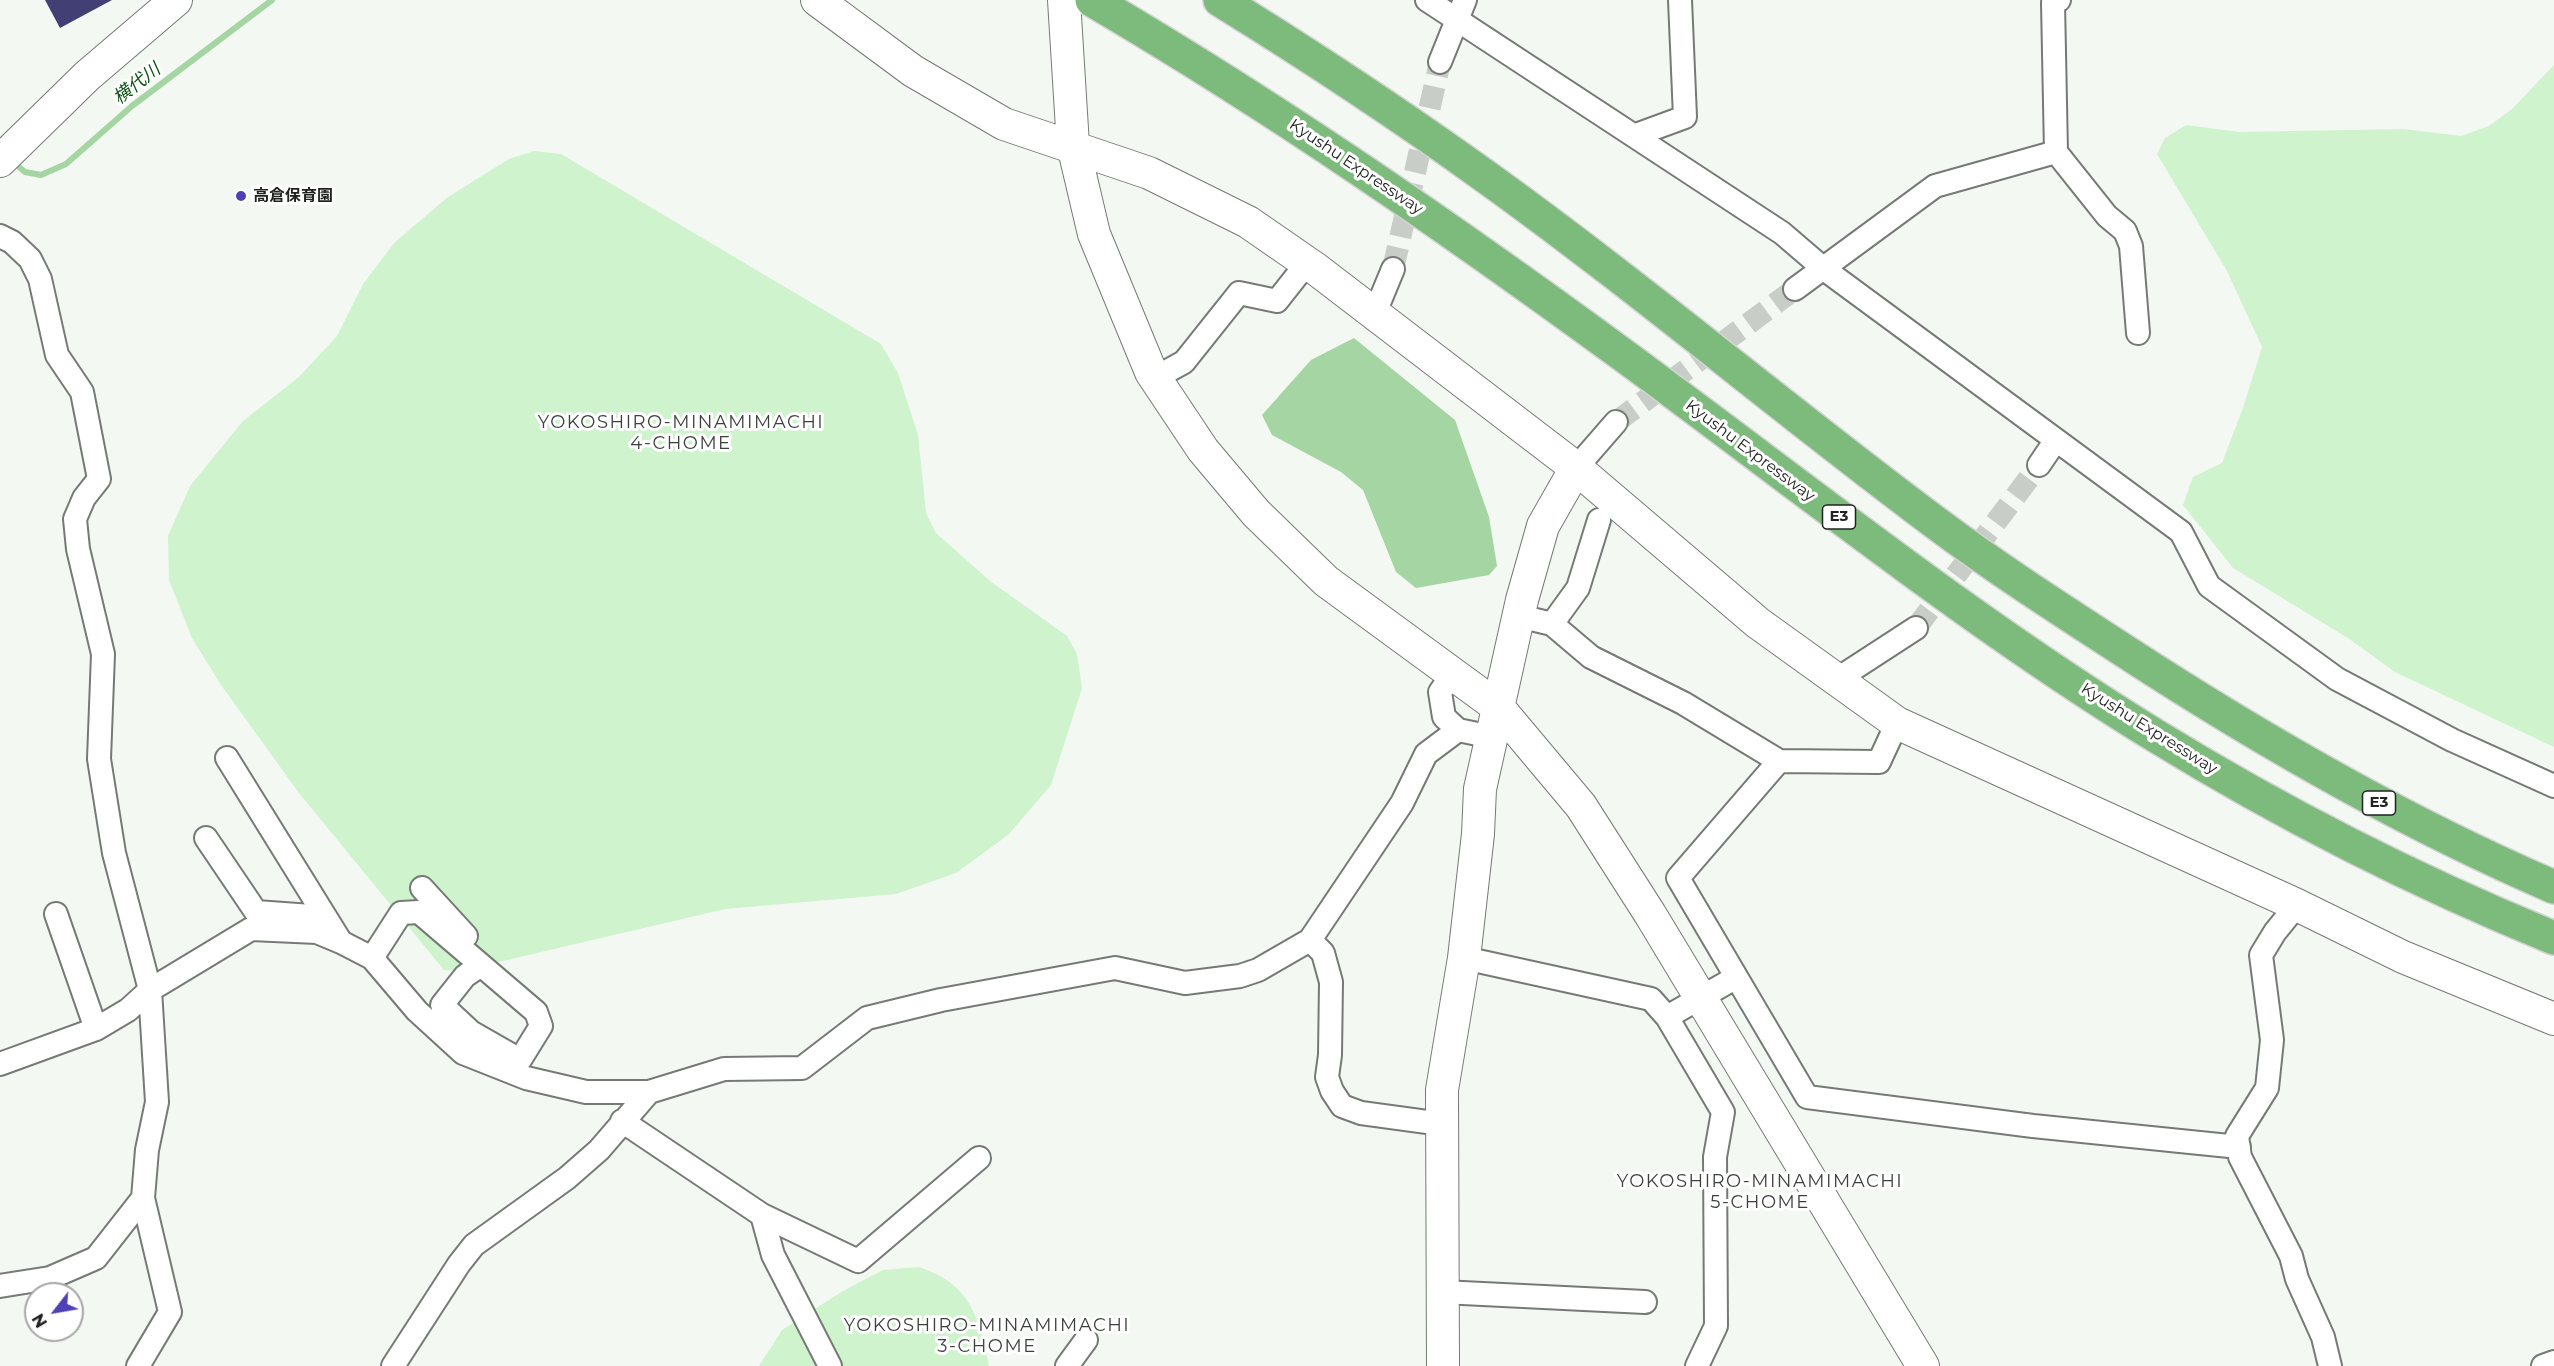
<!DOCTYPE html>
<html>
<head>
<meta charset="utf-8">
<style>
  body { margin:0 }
  #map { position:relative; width:2554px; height:1366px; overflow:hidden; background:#f3f8f2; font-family:Montserrat,sans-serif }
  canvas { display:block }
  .north { position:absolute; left:24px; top:1282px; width:60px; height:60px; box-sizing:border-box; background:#fff; border:2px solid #a6a7a6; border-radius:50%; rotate:239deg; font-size:16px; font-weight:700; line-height:24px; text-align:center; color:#212321 }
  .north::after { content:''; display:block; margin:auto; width:21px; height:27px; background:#5040b7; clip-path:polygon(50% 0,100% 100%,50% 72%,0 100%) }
</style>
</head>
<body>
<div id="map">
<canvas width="2554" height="1366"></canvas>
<div class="north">N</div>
</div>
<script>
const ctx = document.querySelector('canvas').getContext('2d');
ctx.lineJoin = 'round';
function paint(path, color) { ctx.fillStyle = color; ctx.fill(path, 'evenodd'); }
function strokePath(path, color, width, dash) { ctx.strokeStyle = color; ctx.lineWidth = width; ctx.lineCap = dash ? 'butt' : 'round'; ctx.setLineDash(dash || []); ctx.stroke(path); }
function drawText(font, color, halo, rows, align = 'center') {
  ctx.font = font + ' Montserrat,"Noto Sans JP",sans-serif'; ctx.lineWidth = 6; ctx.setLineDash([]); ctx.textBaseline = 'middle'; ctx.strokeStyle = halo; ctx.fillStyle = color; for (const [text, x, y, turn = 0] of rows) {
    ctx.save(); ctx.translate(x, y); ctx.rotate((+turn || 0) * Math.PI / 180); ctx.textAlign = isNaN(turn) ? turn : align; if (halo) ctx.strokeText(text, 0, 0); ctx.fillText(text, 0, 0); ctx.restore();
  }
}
paint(new Path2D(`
  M 2554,65 L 2554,747 L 2395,672 L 2348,638 L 2233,568 L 2183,505 L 2193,477 L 2222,463 L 2243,408 L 2262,347 L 2227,271 L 2157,154 L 2165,138 L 2186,125 L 2239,132 L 2403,129 L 2461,136 L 2489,126 L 2511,110 Z
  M 534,151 L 561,154 L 881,344 L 898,373 L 918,435 L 926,513 L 936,533 L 990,581 L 1067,636 L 1077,654 L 1082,688 L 1051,785 L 1008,835 L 956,873 L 896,894 L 725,909 L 460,971 L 444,970 L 299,793 L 221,685 L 192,638 L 169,580 L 168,536 L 190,486 L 243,421 L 299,377 L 337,336 L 363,284 L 395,242 L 448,197 L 509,159 Z
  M 919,1267 C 971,1284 979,1317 989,1366 L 759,1366 L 782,1330 L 843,1291 L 883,1270 Z`), '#cef3cd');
paint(new Path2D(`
  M 1354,338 L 1455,420 L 1489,517 L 1497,566 L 1489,575 L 1416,588 L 1396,572 L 1363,490 L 1341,472 L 1272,435 L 1262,415 L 1311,360 Z`), '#a4d5a2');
strokePath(new Path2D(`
  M 19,167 L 25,172 L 41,175 L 66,164 L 132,106 L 272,0`), '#a4d5a2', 6);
paint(new Path2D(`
  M 45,0 L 112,0 L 60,28 Z`), '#413f73');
strokePath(new Path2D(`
  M 1393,269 L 1440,62
  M 1616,422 L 1795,289
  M 1916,628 L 2039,465`), '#c9cdc8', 22, [22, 11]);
const street = new Path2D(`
  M 1427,0 L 1782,233 L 1824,269 L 2181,532 L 2209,586 L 2337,679 L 2452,740 L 2554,786
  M 1440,62 L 1465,0
  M 1636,135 L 1685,117 L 1680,0
  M 2056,152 L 2107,216 L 2125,231 L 2131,246 L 2138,333
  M 0,236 L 12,242 L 30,259 L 40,279 L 57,355 L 82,392 L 99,479 L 84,498 L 75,519 L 78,549 L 103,654 L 99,759 L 114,853 L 150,990 L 157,1102 L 147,1150 L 143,1198 L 170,1312 L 138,1366
  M 1795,289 L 1935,186 L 2056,152 L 2053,3 L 2059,0
  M 1374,315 L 1393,269
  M 1155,378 L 1184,362 L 1239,293 L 1277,301 L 1307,263
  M 2039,465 L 2056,440
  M 1576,468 L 1616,422
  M 1519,616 L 1552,624 L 1591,657 L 1683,703 L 1779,761
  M 1552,624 L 1578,588 L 1599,520
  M 1453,674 L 1440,692 L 1444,717 L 1458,730 L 1492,737
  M 1836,680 L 1916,628
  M 1897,723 L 1879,762 L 1779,761 L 1678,878 L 1807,1097 L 2033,1126 L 2239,1147
  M 227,758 L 341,942
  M 206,838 L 256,912 L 325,917
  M 422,888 L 466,936
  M 2297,905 L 2275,932 L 2261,955 L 2272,1040 L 2267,1088 L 2237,1136 L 2240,1157 L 2291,1256 L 2297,1279 L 2323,1337 L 2330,1366
  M 56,914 L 96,1029
  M 1310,940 L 1323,953 L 1331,982 L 1330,1055 L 1327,1077 L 1332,1091 L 1342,1106 L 1361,1113 L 1442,1124
  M 372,958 L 401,913 L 419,912 L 536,1012 L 541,1026 L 520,1060 L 471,1032 L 442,1005 L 465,976 L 481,965
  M 1464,958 L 1651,999 L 1667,1017 L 1723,1112 L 1715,1157 L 1716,1326 L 1697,1366
  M 1667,1017 L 1735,978
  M 0,1064 L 96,1029 L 128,1010 L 150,990 L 251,929 L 317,932 L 341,942 L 372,958 L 417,1011 L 463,1053 L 526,1078 L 586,1092 L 649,1092 L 724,1069 L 802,1068 L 867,1018 L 941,1000 L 1115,968 L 1185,983 L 1240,976 L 1258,970 L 1310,940 L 1402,803 L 1426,754 L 1458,730
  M 622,1121 L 762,1215 L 773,1255 L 830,1366
  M 762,1215 L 858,1261 L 979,1158
  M 0,1286 L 50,1278 L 96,1258 L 143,1198
  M 1442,1292 L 1645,1302
  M 393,1366 L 459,1264 L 474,1245 L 567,1178 L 599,1150 L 649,1092
  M 1067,1366 L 1086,1340
  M 2543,1366 L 2554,1362`);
const secondary = new Path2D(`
  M 817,0 L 913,71 L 1004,124 L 1149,173 L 1248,222 L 1316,269 L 1576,468 L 1758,623 L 1897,723 L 2297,905 L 2403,957 L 2554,1019
  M 1064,0 L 1073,145 L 1094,234 L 1151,372 L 1203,450 L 1256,513 L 1326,581 L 1498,707 L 1581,806 L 1650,914 L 1923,1366
  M 0,161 L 87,76 L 176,0
  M 1443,1366 L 1442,1090 L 1464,958 L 1478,834 L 1480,789 L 1522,600 L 1543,526 L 1576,468`);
const highway = new Path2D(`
  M 1092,0 C 1276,108 1451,229 1623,355 C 1799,484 1970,622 2156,736 C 2283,814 2417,882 2554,938
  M 1220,0 C 1309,55 1397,113 1482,174 C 1637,285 1783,409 1936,523 C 1996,568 2060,609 2123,650 C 2261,740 2403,822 2554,887`);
strokePath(street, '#767a76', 26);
strokePath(secondary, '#767a76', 34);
strokePath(highway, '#d3d3d3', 36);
strokePath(street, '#fff', 22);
strokePath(secondary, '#fff', 32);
strokePath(highway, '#7cbb7b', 33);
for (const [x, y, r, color] of [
  [241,196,6,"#5040b7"]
]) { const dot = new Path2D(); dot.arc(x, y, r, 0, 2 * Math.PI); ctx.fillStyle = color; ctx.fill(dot); strokePath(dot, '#fff', 2); }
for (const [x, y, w] of [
  [1839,517,33],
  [2379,803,33]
]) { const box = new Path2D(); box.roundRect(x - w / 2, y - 12, w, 24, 4.5); ctx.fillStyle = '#fff'; ctx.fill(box); strokePath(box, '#212321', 1.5); }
drawText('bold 15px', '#212321', null, [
  ["E3",1839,517],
  ["E3",2379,803]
]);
drawText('16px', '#212321', '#fff', [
  ["Kyushu Expressway",1356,167,34],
  ["Kyushu Expressway",1750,451,37],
  ["Kyushu Expressway",2149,729,32]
]);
drawText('bold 16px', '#212321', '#fff', [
  ["高倉保育園",253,196]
], 'left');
drawText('italic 18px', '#0c5313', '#fff', [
  ["横代川",137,84,-38]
]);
ctx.letterSpacing = '1.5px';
drawText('18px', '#3d413d', '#fff', [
  ["YOKOSHIRO-MINAMIMACHI",681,423],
  ["4-CHOME",681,444],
  ["YOKOSHIRO-MINAMIMACHI",1760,1182],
  ["5-CHOME",1760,1203],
  ["YOKOSHIRO-MINAMIMACHI",987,1326],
  ["3-CHOME",987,1347]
]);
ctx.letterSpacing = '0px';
</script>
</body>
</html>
